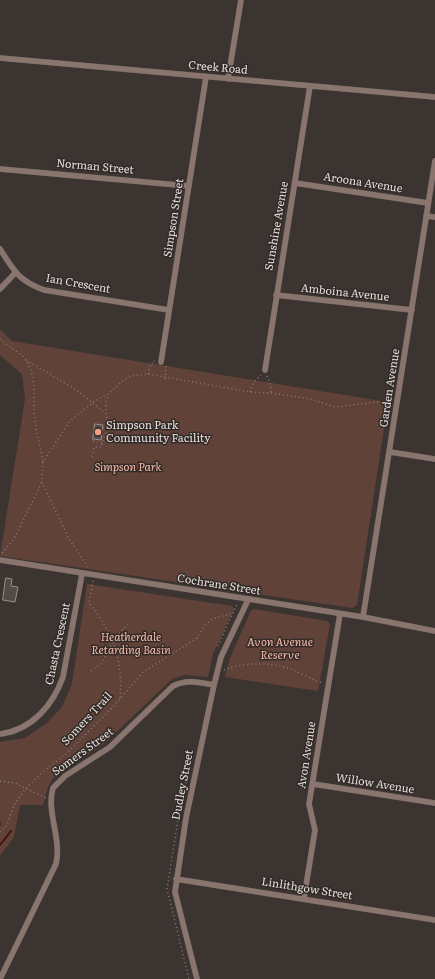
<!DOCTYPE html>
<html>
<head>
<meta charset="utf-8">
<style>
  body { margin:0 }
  canvas { display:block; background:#3c3431 }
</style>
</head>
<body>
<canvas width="435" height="979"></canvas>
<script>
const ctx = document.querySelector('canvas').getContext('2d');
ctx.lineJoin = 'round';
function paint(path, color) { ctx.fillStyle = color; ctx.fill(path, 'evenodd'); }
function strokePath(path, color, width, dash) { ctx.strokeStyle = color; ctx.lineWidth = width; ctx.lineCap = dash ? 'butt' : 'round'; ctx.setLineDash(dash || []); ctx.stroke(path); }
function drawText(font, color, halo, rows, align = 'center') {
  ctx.font = font + ' Literata,serif'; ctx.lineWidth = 3; ctx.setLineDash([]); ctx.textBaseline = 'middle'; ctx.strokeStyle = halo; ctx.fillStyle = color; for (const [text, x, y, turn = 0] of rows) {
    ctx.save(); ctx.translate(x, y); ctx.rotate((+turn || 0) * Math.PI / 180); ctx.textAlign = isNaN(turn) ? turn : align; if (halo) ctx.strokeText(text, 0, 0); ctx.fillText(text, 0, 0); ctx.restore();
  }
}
paint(new Path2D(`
  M 0,329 L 12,341 L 388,402 L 357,605 L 352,608 L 0,556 L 25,399 L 22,374 L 0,355 Z
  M 87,584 L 232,606 L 234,609 L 213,654 L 208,677 L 184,675 L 172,679 L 106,742 L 53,778 L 48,787 L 43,805 L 20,805 L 14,837 L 0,856 L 0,826 L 2,824 L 0,821 L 0,742 L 25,738 L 47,723 L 62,707 L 72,684 Z
  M 254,609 L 327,621 L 330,624 L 318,691 L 225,677 L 230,658 L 251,611 Z`), '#614239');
strokePath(new Path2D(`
  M 0,845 L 11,831`), '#3d170d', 2);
const building = new Path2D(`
  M 95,424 L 103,425 L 101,440 L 93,439 Z
  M 6,578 L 12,579 L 11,586 L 18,587 L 15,602 L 3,600 Z`);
paint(building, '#534947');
strokePath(building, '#9a8f8c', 1);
const street = new Path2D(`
  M 0,58 L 435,97
  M 228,79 L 241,0
  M 0,169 L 189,186
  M 295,183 L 428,203
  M 426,216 L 435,217
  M 0,249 C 14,271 19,281 44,290 L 169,310
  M 0,289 L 16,272
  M 276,295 L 412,310
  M 161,362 L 206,77
  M 265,370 L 310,86
  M 390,452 L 435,459
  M 0,560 L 363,617 L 435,631
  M 363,617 L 435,161
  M 0,734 C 32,730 53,705 63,677 L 82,574
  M 313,784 L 435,803
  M 176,879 L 435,920
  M 304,898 L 315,830 L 309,804 L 340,614
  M 0,979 L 56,864 C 62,839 46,812 53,788 L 65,776 L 110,747 L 173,686 C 187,679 198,682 214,685
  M 197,979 L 175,892 L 186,818 L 214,685 L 221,657 L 248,600`);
strokePath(street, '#5a5350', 6);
strokePath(new Path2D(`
  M 0,339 C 6,345 22,354 26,360 C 36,376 34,394 34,411 C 35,428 40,445 43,462
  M 26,360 L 75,389 L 105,413
  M 148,374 L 150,366 L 152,365 L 153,361 L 155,361
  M 267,376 L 271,386 L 271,393
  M 165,379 L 166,365
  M 250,392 L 254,382 L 261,375
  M 93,441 L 102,443
  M 92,457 L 94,447 L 102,447 C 102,438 107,434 107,426 C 108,413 103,410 108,394
  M 2,553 L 14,539 L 42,482
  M 88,567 L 69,539 L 42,482 L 43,462 L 70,421 L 93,402 L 108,394 L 124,380 L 131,376 L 148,374 L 250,392 L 271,393 L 311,399 L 335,407 L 377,402 L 391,403
  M 93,581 L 89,603 C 113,633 123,659 120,699
  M 218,646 L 237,604
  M 224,670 C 243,662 271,662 291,669 C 301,673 311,679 322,683
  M 91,671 L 101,664 L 115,638 L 128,624
  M 187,778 L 178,819 L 167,889 L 189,979
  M 0,781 L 15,783 L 46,798
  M 0,832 L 6,827 L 14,805 L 26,788 L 43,772 L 67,753 L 113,707 L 143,672 L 197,638 L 205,625 L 212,619 L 234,613`), '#847c7a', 1.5, [1, 3]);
strokePath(street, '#89746e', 5.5);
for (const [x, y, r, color] of [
  [98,432,4,"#f39f86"]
]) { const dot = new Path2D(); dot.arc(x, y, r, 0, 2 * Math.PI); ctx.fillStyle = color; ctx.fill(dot); strokePath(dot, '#322a27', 1.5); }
drawText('11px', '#e4dedc', '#322a27', [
  ["Creek Road",218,68,5],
  ["Norman Street",95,167,5],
  ["Aroona Avenue",363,183,9],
  ["Simpson Street",174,218,-81],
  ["Sunshine Avenue",277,226,-80],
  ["Ian Crescent",78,284,10],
  ["Amboina Avenue",345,293,6],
  ["Garden Avenue",390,388,-81],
  ["Cochrane Street",219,585,9],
  ["Chasta Crescent",58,644,-78],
  ["Somers Trail",87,719,-47],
  ["Somers Street",83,752,-36],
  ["Avon Avenue",307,755,-81],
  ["Willow Avenue",375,784,9],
  ["Dudley Street",183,785,-79],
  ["Linlithgow Street",307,889,9]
]);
drawText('11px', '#e4dedc', '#322a27', [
  ["Simpson Park",106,426],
  ["Community Facility",106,439]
], 'left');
drawText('italic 11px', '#f7bbaa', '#322a27', [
  ["Simpson Park",128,468],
  ["Heatherdale",131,638],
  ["Retarding Basin",131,651],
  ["Avon Avenue",280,643],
  ["Reserve",280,656]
]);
</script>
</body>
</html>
